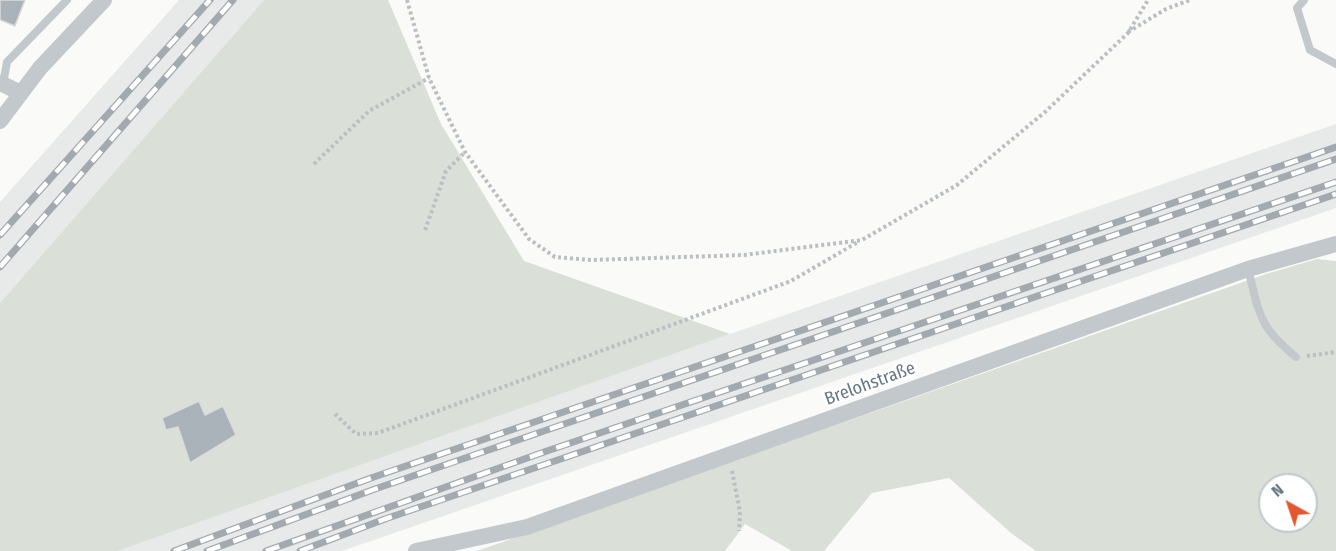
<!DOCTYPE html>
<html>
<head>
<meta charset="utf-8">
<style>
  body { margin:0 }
  #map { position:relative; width:1336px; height:551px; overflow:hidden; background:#fafaf8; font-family:"Fira Sans Condensed",sans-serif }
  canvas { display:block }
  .north { position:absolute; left:1258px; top:473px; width:60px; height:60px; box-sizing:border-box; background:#fff; border:2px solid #c1c8cd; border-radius:50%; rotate:320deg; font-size:16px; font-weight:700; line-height:24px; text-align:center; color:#657683 }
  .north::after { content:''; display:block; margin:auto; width:21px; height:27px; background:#e4572e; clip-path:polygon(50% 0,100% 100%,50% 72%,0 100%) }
</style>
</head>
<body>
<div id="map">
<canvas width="1336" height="551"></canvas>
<div class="north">N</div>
</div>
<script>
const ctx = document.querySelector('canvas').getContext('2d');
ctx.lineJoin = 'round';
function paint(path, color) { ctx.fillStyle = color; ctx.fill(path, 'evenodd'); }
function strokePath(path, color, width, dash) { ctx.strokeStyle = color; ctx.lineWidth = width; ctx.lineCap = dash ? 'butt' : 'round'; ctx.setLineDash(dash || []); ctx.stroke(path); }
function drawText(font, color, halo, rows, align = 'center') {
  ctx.font = font + ' "Fira Sans Condensed",sans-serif'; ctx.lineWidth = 6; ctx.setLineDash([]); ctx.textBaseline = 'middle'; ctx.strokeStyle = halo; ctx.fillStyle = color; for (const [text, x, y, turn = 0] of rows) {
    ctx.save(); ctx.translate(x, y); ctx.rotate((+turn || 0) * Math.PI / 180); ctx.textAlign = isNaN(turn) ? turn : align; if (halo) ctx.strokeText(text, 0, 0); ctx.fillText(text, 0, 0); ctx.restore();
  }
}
paint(new Path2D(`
  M 179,0 L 264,0 L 0,303 L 0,202 Z
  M 1336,124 L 1336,208 L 342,551 L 118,551 L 730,334 Z`), '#e8e9e9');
paint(new Path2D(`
  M 264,0 L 388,0 L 441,124 L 524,261 L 730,334 L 118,551 L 0,551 L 0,303 Z
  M 1317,259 L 1336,261 L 1336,551 L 1036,551 L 1011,533 L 949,478 L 872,493 L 824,551 L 792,551 L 745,524 L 725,551 L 477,551 L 1266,274 ZM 1270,485 L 1306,485 L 1306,521 L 1270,521 Z`), '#dadfd7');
const building = new Path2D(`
  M 0,0 L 25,0 L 15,26 L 0,20 Z
  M 199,401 L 205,415 L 223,406 L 236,435 L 190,463 L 178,427 L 166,430 L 162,418 Z`);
paint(building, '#aab3b9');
strokePath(building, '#dcdcda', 1.5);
strokePath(new Path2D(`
  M 407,0 L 429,78 L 465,152 L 529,239 L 555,257 L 591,260 L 744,255 L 862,240 L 957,185 L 1045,112 L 1128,33 L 1148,0
  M 1128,32 L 1166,9 L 1190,0
  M 314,164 L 369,111 L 429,78
  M 425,230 L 446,171 L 465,152
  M 1307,356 L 1336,352
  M 335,414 L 356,434 L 378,433 L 791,281 L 858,242
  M 732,471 L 740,512 L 739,531`), '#bbbfc2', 4, [3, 3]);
strokePath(new Path2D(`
  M 1304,0 L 1297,8 L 1310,50 L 1336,64
  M 3,84 L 7,62 L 67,0
  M 1248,269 C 1260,315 1258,326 1296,357`), '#c3c8cc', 8);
strokePath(new Path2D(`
  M 0,83 L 21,93
  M 0,121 L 40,68 L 104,0
  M 416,551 L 527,527 L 1248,269 L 1336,244`), '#c3c8cc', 16);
const rail = new Path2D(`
  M 0,235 L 210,0
  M 0,267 L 233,0
  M 174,551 L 371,478 L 1336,147
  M 207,551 L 375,489 L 1336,159
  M 266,551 L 544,452 L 1336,182
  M 300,551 L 385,519 L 1336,194`);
strokePath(rail, '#a2aab0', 7);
strokePath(rail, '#fff', 4.5, [14]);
drawText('18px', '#657683', '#fff', [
  ["Brelohstraße",870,384,-20]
]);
</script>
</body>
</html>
